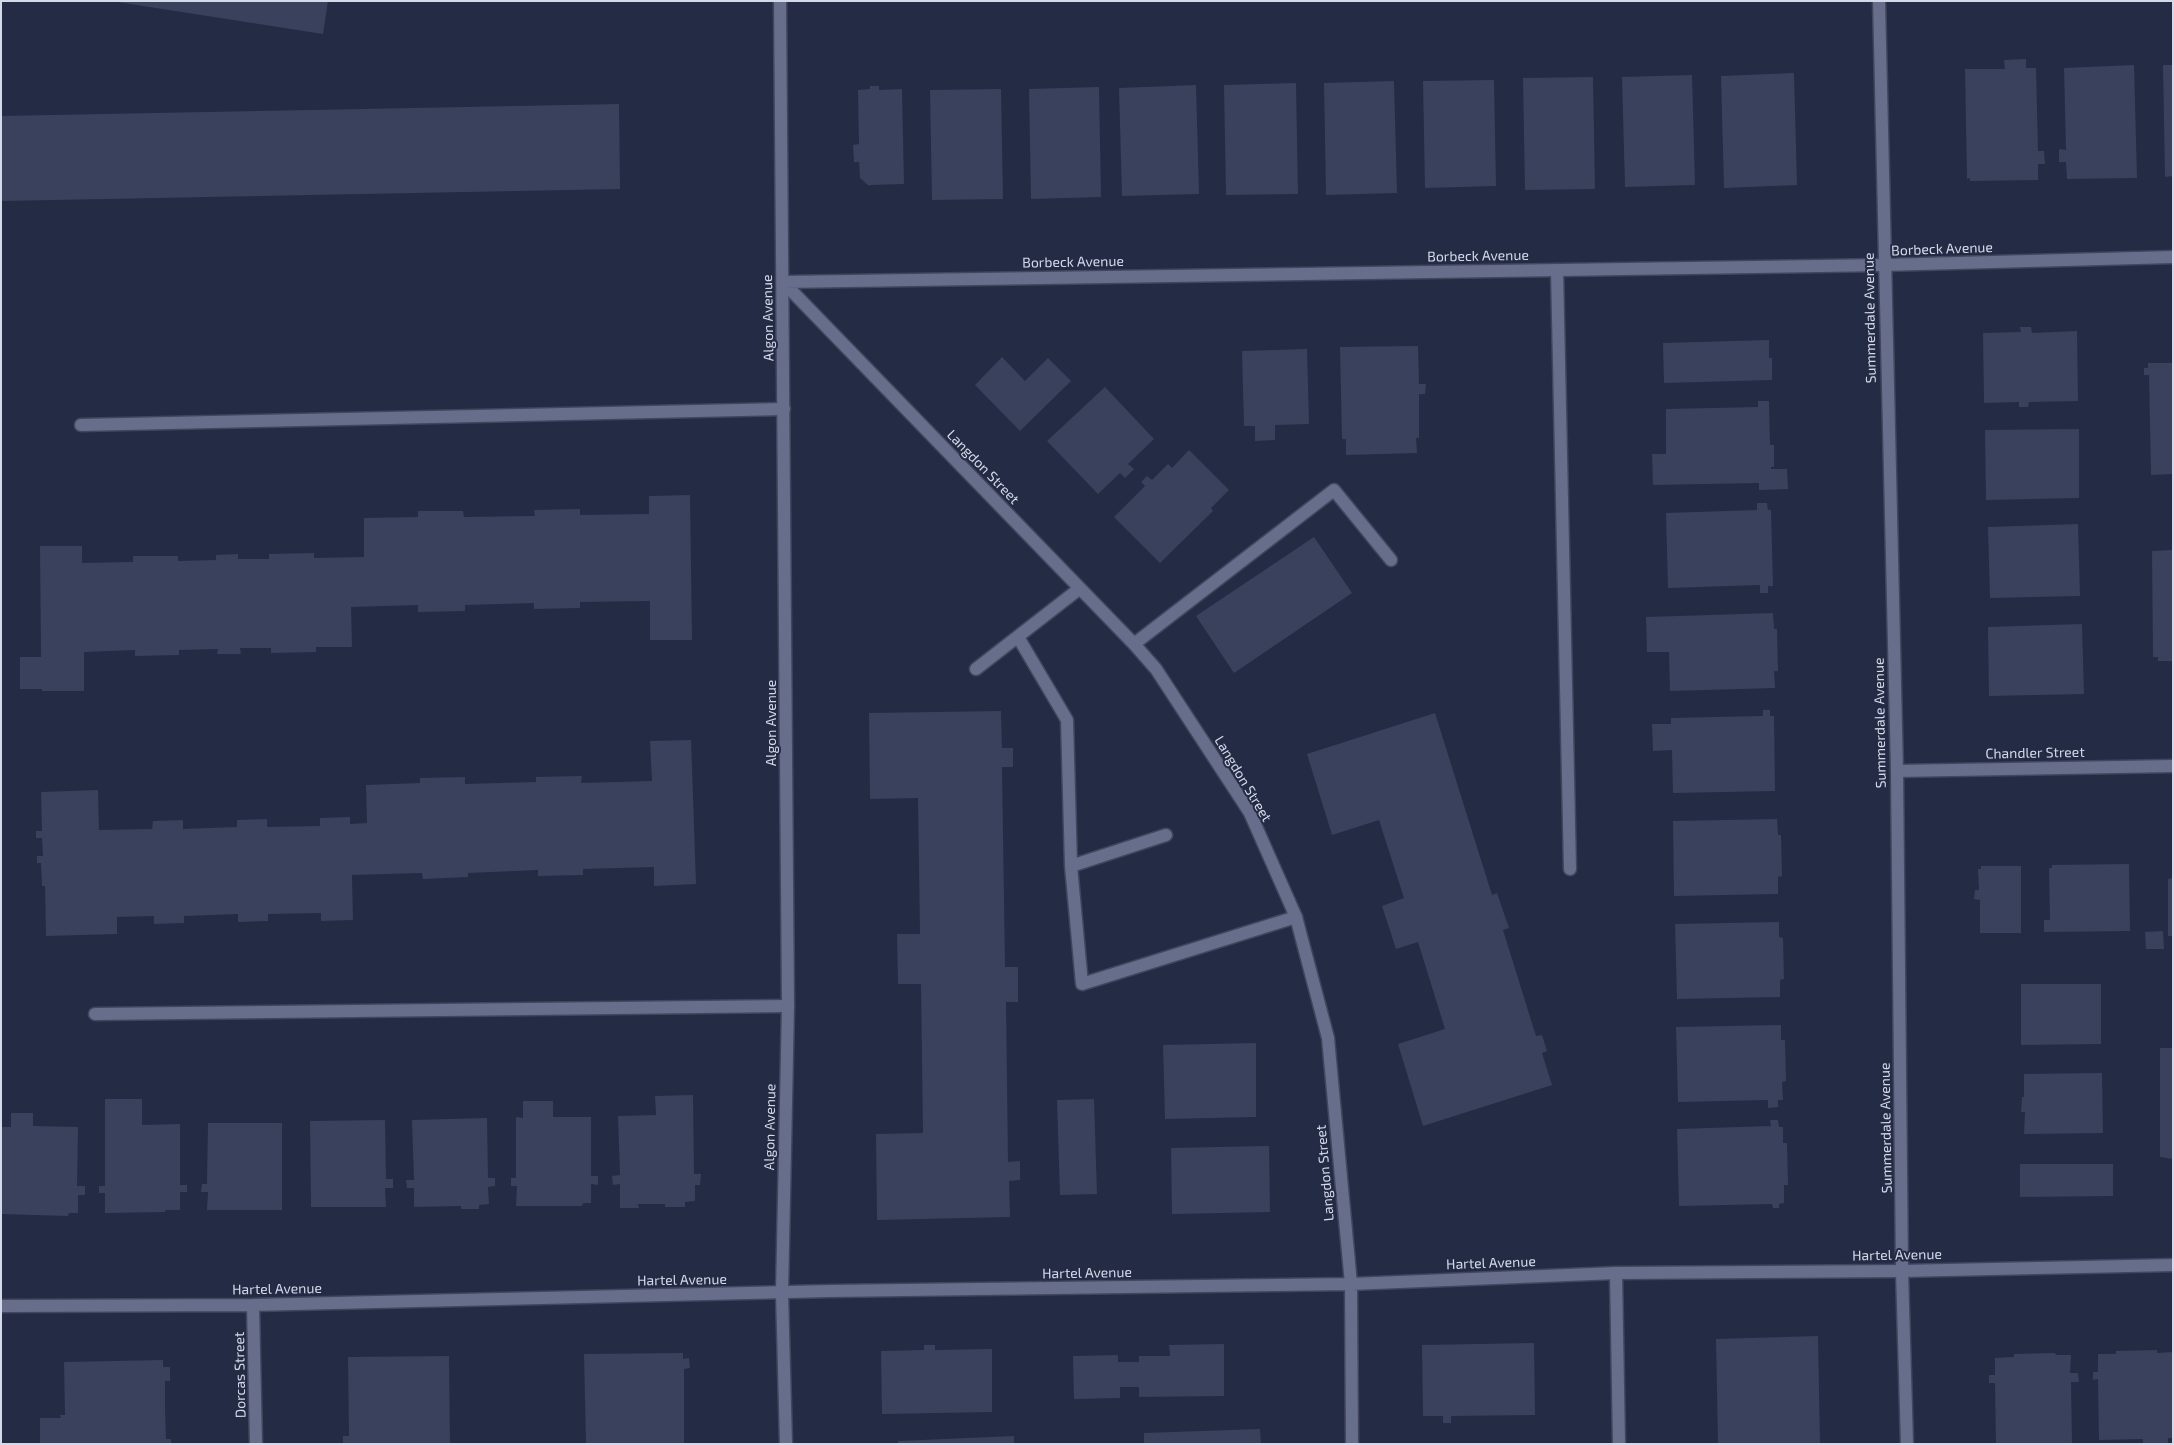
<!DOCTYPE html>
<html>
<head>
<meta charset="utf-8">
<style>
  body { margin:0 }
  #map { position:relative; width:2174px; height:1445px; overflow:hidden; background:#242b44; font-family:"Exo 2",sans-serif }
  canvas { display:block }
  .frame { position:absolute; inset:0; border:2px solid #d4d9ea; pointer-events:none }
</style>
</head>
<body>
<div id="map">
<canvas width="2174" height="1445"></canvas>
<div class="frame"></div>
</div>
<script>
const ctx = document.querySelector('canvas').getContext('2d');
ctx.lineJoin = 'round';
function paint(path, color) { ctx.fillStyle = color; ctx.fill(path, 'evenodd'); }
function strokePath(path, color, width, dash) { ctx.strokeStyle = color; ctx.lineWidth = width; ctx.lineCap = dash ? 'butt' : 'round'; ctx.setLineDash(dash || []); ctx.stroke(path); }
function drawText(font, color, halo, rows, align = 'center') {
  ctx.font = font + ' "Exo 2",sans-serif'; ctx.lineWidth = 4; ctx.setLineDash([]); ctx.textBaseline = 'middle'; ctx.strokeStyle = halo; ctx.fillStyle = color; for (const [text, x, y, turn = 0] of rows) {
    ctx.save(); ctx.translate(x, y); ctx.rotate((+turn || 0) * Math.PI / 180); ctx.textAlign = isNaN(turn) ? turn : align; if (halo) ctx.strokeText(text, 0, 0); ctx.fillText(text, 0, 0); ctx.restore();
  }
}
paint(new Path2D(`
  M 111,1 L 328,1 L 323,34 Z
  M 2026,59 L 2026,68 L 2036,68 L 2038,151 L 2044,151 L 2045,164 L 2038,164 L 2038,180 L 1970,181 L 1970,178 L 1967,179 L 1965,69 L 2005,69 L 2004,60 Z
  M 2134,65 L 2137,178 L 2067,179 L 2066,162 L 2059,162 L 2059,149 L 2066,150 L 2064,68 Z
  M 2163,65 L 2173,65 L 2173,176 L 2165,177 Z
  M 1794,73 L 1797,185 L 1724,188 L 1721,76 Z
  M 1692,75 L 1695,185 L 1625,187 L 1622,77 Z
  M 1593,77 L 1595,189 L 1525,190 L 1523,78 Z
  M 1494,80 L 1496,186 L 1425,188 L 1423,81 Z
  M 1394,81 L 1397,193 L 1326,195 L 1324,83 Z
  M 1296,83 L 1298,194 L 1226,195 L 1224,85 Z
  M 1196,85 L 1199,194 L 1122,196 L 1119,88 Z
  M 870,86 L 879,86 L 879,90 L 902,89 L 904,184 L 870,185 L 869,186 L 860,178 L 859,162 L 854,162 L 853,145 L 859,144 L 858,90 L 870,89 Z
  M 1099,87 L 1101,197 L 1031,199 L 1029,89 Z
  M 1001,89 L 1003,199 L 932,200 L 930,90 Z
  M 619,104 L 620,189 L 2,201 L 1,116 Z
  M 2020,327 L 2031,327 L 2032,333 L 2077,331 L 2078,401 L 2029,402 L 2028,407 L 2019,407 L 2019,402 L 1984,403 L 1983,333 L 2021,332 Z
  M 1769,340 L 1769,358 L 1772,358 L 1772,380 L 1664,383 L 1663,343 Z
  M 1418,346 L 1419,384 L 1426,384 L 1425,394 L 1419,394 L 1419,438 L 1416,438 L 1417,453 L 1346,455 L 1346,439 L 1342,439 L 1340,347 Z
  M 1307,349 L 1309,424 L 1275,425 L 1275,440 L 1255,441 L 1255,426 L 1244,426 L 1242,351 Z
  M 1002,357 L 1025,381 L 1048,358 L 1071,381 L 1020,431 L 975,385 Z
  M 2148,363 L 2173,363 L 2173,474 L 2151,475 L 2149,375 L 2144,375 L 2144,368 L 2148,368 Z
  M 1105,387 L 1154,439 L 1128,464 L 1134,469 L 1125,478 L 1120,473 L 1098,494 L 1047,441 Z
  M 1758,401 L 1769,401 L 1770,445 L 1774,445 L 1774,467 L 1771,467 L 1771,469 L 1787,469 L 1788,489 L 1759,490 L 1759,483 L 1653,485 L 1652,454 L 1666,454 L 1666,409 L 1758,407 Z
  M 2079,429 L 2079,498 L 1986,500 L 1985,430 Z
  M 1189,450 L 1229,490 L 1211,508 L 1213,511 L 1160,563 L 1114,517 L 1145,486 L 1141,482 L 1147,476 L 1152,480 L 1168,464 L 1172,468 Z
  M 690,495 L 692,640 L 650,640 L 650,601 L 580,602 L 580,608 L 534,609 L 534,603 L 465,605 L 465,611 L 418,612 L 418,605 L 351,607 L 352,647 L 316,647 L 316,652 L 271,653 L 271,648 L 240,648 L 241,654 L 217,654 L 218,649 L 179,650 L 179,655 L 135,656 L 135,650 L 84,652 L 84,691 L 42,691 L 42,689 L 20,689 L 20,657 L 41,657 L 40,546 L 82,546 L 82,563 L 133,562 L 133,556 L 178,556 L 178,561 L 216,560 L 216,555 L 238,554 L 238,559 L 269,559 L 269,554 L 314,553 L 314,558 L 364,557 L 364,518 L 418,517 L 418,511 L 463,511 L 464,517 L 535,516 L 534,510 L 580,509 L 580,515 L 649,514 L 649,496 Z
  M 1757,503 L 1767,503 L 1768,510 L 1771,510 L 1773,586 L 1768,586 L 1768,593 L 1760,593 L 1760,585 L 1668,588 L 1666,513 L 1757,510 Z
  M 2078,524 L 2080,596 L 1990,598 L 1988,527 Z
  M 1314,537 L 1352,593 L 1234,673 L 1196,616 Z
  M 2173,550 L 2173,661 L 2158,661 L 2158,657 L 2153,657 L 2152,551 Z
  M 1773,613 L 1774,629 L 1777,629 L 1778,671 L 1774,671 L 1775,688 L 1670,691 L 1669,652 L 1647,652 L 1646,617 Z
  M 2082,624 L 2084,694 L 1989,696 L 1988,627 Z
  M 1763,710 L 1770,710 L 1770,716 L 1774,716 L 1775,791 L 1673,793 L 1672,750 L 1653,751 L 1652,724 L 1671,724 L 1671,718 L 1763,716 Z
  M 1001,711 L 1002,748 L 1013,748 L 1013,767 L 1002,767 L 1005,967 L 1018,967 L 1018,1002 L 1006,1002 L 1008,1162 L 1020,1161 L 1020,1180 L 1009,1181 L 1010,1217 L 877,1220 L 876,1134 L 923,1133 L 921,984 L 898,984 L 897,934 L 920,934 L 918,798 L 870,799 L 869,713 Z
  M 1435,713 L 1492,895 L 1497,893 L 1509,928 L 1503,930 L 1536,1036 L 1542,1035 L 1547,1051 L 1542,1053 L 1552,1085 L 1423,1126 L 1398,1044 L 1445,1029 L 1418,942 L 1396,949 L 1382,906 L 1404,898 L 1379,820 L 1332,835 L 1307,754 Z
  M 691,740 L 696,884 L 654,886 L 654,867 L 583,869 L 583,875 L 538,876 L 538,870 L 468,873 L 468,877 L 423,879 L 422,873 L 352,875 L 353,920 L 321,921 L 321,913 L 268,914 L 268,921 L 238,922 L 238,914 L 184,916 L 184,923 L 154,924 L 154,916 L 117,917 L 117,934 L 46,936 L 45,886 L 42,886 L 41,863 L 37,863 L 37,856 L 43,856 L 42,838 L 36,838 L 36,831 L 42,831 L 41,792 L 98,790 L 99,830 L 152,829 L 153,821 L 183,820 L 183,829 L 237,827 L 237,820 L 267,819 L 267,827 L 320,826 L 320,818 L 350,817 L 350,824 L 367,823 L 366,785 L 420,783 L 420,778 L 465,777 L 465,784 L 536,782 L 536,777 L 582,776 L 581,783 L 652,781 L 650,741 Z
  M 1777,819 L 1778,835 L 1781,835 L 1782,876 L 1778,877 L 1778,894 L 1674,896 L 1673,821 Z
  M 2129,864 L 2130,931 L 2044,932 L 2044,920 L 2050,920 L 2049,868 L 2052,868 L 2052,865 Z
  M 1981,866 L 2021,866 L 2021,933 L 1980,933 L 1980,900 L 1974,899 L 1975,890 L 1979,890 L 1978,869 L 1981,869 Z
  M 2173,878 L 2173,936 L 2168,936 L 2168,879 Z
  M 1779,922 L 1779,937 L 1783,938 L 1784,979 L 1780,980 L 1780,997 L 1677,999 L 1675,924 Z
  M 2163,931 L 2164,949 L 2146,949 L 2145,932 Z
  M 2021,984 L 2101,984 L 2101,1044 L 2021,1045 Z
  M 1781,1025 L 1781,1040 L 1785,1040 L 1786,1081 L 1782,1082 L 1783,1100 L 1778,1100 L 1778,1107 L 1768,1108 L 1768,1100 L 1678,1102 L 1676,1027 Z
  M 1256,1043 L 1256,1117 L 1165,1119 L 1163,1045 Z
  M 2160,1048 L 2173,1048 L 2173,1159 L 2160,1157 Z
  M 2102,1073 L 2103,1133 L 2024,1134 L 2025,1112 L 2021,1112 L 2022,1097 L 2024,1097 L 2024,1074 Z
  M 693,1095 L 694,1174 L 701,1174 L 700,1185 L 695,1185 L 695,1201 L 685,1202 L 685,1207 L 665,1207 L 665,1204 L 638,1204 L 639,1208 L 620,1208 L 620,1184 L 613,1185 L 612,1176 L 620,1175 L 618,1116 L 656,1115 L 655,1096 Z
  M 105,1099 L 142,1099 L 142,1125 L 180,1124 L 180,1185 L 187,1185 L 187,1192 L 180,1192 L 180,1210 L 165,1210 L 165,1212 L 105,1213 L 105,1193 L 99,1193 L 99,1186 L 105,1186 Z
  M 1094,1099 L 1097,1194 L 1060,1195 L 1057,1100 Z
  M 523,1101 L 553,1101 L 553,1117 L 591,1117 L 591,1176 L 598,1176 L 598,1185 L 591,1184 L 591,1203 L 583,1203 L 582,1206 L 516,1206 L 517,1186 L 511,1186 L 511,1178 L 516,1178 L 516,1117 L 523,1118 Z
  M 11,1113 L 33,1113 L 33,1126 L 78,1127 L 77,1186 L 85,1186 L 85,1195 L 78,1195 L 78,1213 L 69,1213 L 68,1216 L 1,1214 L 2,1127 L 11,1127 Z
  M 487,1118 L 488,1178 L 495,1178 L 495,1186 L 488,1187 L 489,1204 L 479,1205 L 479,1209 L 461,1209 L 461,1206 L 414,1207 L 414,1188 L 407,1188 L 406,1180 L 414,1180 L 412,1120 Z
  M 385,1120 L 386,1179 L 393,1179 L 393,1188 L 385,1188 L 386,1207 L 311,1207 L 310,1121 Z
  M 1770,1120 L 1778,1120 L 1779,1127 L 1783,1127 L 1783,1143 L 1787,1143 L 1788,1185 L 1784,1185 L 1784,1203 L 1779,1204 L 1779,1208 L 1773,1208 L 1772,1204 L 1679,1206 L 1677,1129 L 1771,1126 Z
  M 208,1123 L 282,1123 L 282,1210 L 207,1210 L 208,1192 L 201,1192 L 202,1184 L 207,1184 Z
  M 1269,1146 L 1270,1212 L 1172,1214 L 1171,1148 Z
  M 2020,1164 L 2113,1164 L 2113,1196 L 2020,1197 Z
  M 1818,1336 L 1820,1444 L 1718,1444 L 1716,1339 Z
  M 1534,1343 L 1535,1415 L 1451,1416 L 1451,1423 L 1443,1423 L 1443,1416 L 1423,1416 L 1422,1345 Z
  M 1224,1344 L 1224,1396 L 1139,1397 L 1139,1387 L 1120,1387 L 1120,1398 L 1074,1399 L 1073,1356 L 1118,1355 L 1118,1362 L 1139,1362 L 1139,1356 L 1170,1356 L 1169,1345 Z
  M 924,1345 L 935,1345 L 935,1350 L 992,1349 L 992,1412 L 882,1414 L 881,1351 L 924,1350 Z
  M 2157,1350 L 2157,1353 L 2173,1352 L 2173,1438 L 2168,1438 L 2168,1444 L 2143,1444 L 2143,1439 L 2099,1440 L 2098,1379 L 2093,1380 L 2093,1372 L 2098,1372 L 2098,1354 L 2116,1354 L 2116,1351 Z
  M 683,1353 L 683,1359 L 689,1358 L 690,1368 L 684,1369 L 684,1444 L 586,1444 L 584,1354 Z
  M 2055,1353 L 2056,1355 L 2071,1355 L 2070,1373 L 2078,1373 L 2079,1382 L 2071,1382 L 2072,1444 L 1996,1444 L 1995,1383 L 1989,1383 L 1989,1375 L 1995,1375 L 1995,1358 L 2014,1357 L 2014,1354 Z
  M 449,1356 L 450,1444 L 343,1444 L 343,1436 L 349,1436 L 348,1357 Z
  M 163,1360 L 163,1367 L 170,1367 L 170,1381 L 165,1381 L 165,1408 L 166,1439 L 171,1439 L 171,1444 L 40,1444 L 40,1418 L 61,1418 L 60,1415 L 65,1415 L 64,1362 Z
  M 1260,1429 L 1261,1444 L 1144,1444 L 1144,1433 Z
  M 1014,1436 L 1014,1444 L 898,1444 L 898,1441 Z`), '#3a415c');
const lane = new Path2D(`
  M 1557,270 L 1570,869
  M 81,425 L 784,409
  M 1018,637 L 1067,720 L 1071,866 L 1082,984 L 1296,917
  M 1134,644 L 1334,490 L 1391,560
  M 976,669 L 1079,589
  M 1071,866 L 1166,835
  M 95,1014 L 788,1006
  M 1616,1273 L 1619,1444`);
const street = new Path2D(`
  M 783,282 L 1884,265 L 2173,257
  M 783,282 L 1134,644 L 1156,669 L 1250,813 L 1296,917 L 1328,1038 L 1351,1284 L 1352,1444
  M 1897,771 L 2173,766
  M 253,1305 L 256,1444
  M 1,1306 L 253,1305 L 830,1291 L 1351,1284 L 1616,1273 L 1902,1271 L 2173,1265`);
const secondary = new Path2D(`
  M 780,1 L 788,1006 L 782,1293 L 786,1444
  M 1879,1 L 1897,771 L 1902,1271 L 1907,1444`);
strokePath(lane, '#41465c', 15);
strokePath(street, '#41465c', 15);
strokePath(secondary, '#41465c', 15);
strokePath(lane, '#666e8c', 12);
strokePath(street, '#666e8c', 12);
strokePath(secondary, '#666e8c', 12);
drawText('14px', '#d4d9ea', '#242b44', [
  ["Borbeck Avenue",1942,249,-2],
  ["Borbeck Avenue",1478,256,-1],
  ["Borbeck Avenue",1073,262,-1],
  ["Algon Avenue",768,318,-91],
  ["Summerdale Avenue",1870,318,-91],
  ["Langdon Street",983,467,46],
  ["Algon Avenue",771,723,-90],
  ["Summerdale Avenue",1880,723,-91],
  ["Chandler Street",2035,753,-1],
  ["Langdon Street",1243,779,59],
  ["Algon Avenue",770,1127,-89],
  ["Summerdale Avenue",1886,1128,-91],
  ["Langdon Street",1325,1173,-95],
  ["Hartel Avenue",1897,1255,-1],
  ["Hartel Avenue",1491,1263,-2],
  ["Hartel Avenue",1087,1273,-1],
  ["Hartel Avenue",682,1280,-1],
  ["Hartel Avenue",277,1289,-1],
  ["Dorcas Street",240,1375,-91]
]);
</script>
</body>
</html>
